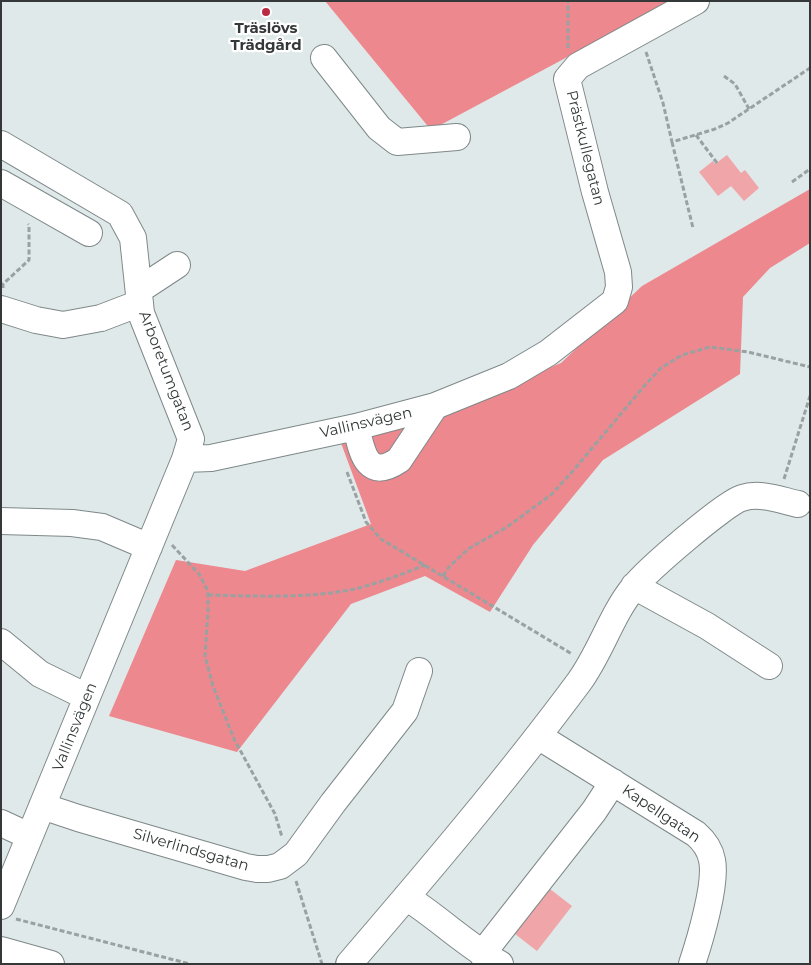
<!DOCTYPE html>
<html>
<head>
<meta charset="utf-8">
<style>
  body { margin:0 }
  #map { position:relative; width:811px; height:965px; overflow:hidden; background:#dfe9e9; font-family:Montserrat,sans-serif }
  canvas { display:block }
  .frame { position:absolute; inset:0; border:2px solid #343838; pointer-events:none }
</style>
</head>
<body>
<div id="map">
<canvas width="811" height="965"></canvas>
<div class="frame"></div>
</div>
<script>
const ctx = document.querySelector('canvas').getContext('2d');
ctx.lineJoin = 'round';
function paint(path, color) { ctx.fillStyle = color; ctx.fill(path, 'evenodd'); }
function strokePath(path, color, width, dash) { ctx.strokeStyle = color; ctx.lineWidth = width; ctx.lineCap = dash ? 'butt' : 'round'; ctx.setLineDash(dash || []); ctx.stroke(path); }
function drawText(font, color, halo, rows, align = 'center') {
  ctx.font = font + ' Montserrat,sans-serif'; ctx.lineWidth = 4.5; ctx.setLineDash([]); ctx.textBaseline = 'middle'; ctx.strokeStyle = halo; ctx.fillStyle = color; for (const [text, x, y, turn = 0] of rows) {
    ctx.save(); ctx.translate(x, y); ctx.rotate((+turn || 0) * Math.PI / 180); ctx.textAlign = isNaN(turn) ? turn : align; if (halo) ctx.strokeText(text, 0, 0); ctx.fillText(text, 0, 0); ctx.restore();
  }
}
paint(new Path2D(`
  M 727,155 L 741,173 L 745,170 L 759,188 L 744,201 L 731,186 L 718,196 L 699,172 L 713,161 L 715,164 Z
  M 550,889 L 572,906 L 537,951 L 515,934 Z`), '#f0a5a8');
paint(new Path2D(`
  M 325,1 L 672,1 L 431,130 Z
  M 810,189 L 810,243 L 770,268 L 743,297 L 740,374 L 603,460 L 533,545 L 490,612 L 425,576 L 351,604 L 237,752 L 109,716 L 176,560 L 245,571 L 371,524 L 341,443 L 428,417 L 561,363 L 642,286 Z`), '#ed888e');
const minor = new Path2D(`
  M 324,58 L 379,128 L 397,142 L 457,137
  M 1,144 L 120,214 L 133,238 L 141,313 L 191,439 L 185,459
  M 1,183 L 89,233
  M 139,290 L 177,265
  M 1,309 L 36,320 L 63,325 L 101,318 L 140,303
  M 356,427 C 362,451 366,482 399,460 L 435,406
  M 1,521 L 72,523 L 102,527 L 149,547
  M 634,586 L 707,626 L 769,666
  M 1,642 L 40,674 L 87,697
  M 538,736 L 696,834 C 704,841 710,849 712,860 C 717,883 700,940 692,964
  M 42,806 L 78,818 L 246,867 L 257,869 L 268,869 L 280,866 L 296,854 L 333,803 L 405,711 L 419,671
  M 1,823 L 29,836
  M 406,897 C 439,918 466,945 500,964
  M 1,906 L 185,459 L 211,458 L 356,427 L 435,406 L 509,376 L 548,353 L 615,301 L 619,287 L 618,272 L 595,192 L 567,79 L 578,66 L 696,1
  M 1,950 L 51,964
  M 482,954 L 594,811 L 613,782
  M 349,964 C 428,872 507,779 579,682 C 601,652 611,615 634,587 C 646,571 726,502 742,498 C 760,492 780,500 798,504`);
strokePath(minor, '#7f8888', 28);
strokePath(new Path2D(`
  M 568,48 L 568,1
  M 646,52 L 663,103 L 672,142 L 715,129 L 728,123 L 810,68
  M 724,76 L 735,84 L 749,109
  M 696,135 L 717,163
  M 672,142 L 693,228
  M 792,182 L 810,169
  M 3,288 L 3,284 L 29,260 L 29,225 L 28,224
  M 347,472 L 366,522 L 381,539 L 572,654
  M 784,479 L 810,396
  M 172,545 L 199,574 L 208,591 L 208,611 L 205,656 L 213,686 L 234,739 L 275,814 L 282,837
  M 443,576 L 449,567 L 468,549 L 507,527 L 552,494 L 572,472 L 646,384 L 661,368 L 682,355 L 710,347 L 748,352 L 810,367
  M 208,595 C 255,596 312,599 359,588 C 381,582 403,574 425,565
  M 296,881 L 322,964
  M 16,919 L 190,964`), '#99a1a1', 3, [5, 2.5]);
strokePath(minor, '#fff', 26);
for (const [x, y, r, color] of [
  [266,12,5,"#bb2a43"]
]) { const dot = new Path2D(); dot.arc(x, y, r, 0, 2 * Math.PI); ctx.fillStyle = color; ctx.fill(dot); strokePath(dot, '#fff', 2); }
drawText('bold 15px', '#343838', '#fff', [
  ["Träslövs",266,29],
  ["Trädgård",266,46]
]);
drawText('15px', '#343838', '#fff', [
  ["Prästkullegatan",585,148,76],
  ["Arboretumgatan",166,371,69],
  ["Vallinsvägen",366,423,-13],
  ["Vallinsvägen",75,727,-68],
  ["Kapellgatan",661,814,34],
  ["Silverlindsgatan",191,850,16]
]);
</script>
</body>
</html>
